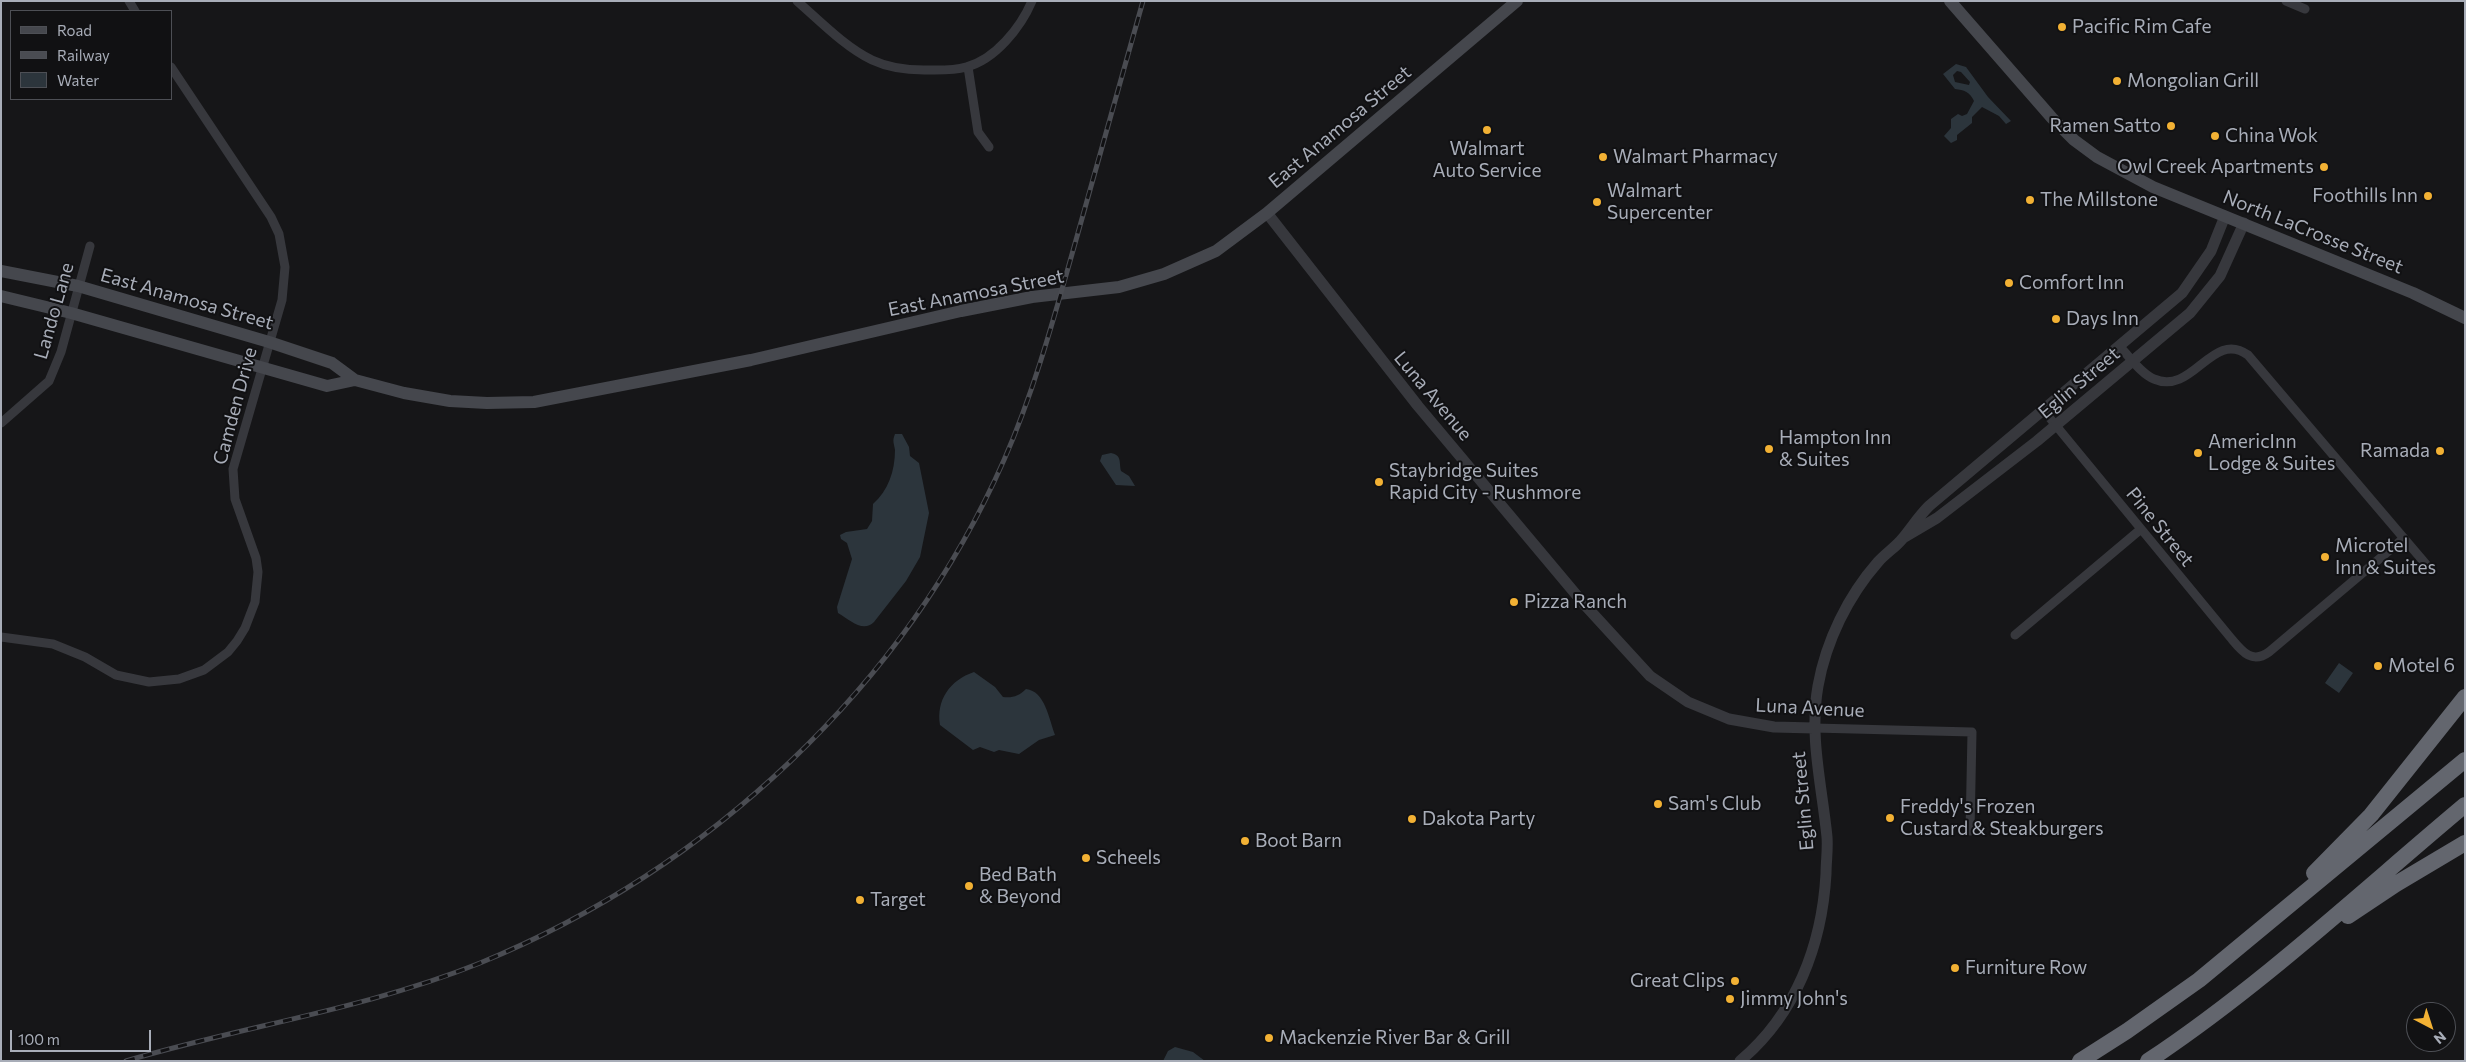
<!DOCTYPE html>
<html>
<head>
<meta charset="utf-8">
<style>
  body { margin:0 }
  #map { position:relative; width:2466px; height:1062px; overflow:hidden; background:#161618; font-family:Commissioner,sans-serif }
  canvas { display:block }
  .frame { position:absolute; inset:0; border:2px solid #a8adb8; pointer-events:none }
  .legend { position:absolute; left:10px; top:10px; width:162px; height:90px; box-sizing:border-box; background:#111113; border:1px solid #4d4f55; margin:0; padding:6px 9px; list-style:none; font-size:15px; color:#a8adb8 }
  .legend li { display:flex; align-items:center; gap:10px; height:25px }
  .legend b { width:25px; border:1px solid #4d4f55 }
  .north { position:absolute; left:2406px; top:1002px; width:50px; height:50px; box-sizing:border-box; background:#111113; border:1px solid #4d4f55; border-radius:50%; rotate:140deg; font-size:14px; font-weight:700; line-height:20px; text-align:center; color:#a8adb8 }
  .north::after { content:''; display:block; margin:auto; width:18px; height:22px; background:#f2b134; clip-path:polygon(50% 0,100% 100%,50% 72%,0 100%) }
  .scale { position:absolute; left:10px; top:1030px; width:141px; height:22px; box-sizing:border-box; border:2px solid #a8adb8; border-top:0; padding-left:6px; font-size:15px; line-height:18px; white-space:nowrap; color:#a8adb8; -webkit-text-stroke:4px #111113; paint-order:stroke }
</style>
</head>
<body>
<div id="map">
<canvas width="2466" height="1062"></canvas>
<div class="frame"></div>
<ul class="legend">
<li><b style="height:6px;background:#45474d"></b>Road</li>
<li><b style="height:6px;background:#4a4c52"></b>Railway</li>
<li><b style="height:14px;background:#2c353c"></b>Water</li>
</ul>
<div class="north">N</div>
<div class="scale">100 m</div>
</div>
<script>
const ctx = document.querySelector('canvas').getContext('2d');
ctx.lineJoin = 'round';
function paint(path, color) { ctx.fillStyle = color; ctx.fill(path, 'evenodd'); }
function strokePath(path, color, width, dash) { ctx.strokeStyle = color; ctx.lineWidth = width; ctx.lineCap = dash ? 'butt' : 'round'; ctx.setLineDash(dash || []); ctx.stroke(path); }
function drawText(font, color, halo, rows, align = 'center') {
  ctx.font = font + ' Commissioner,sans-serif'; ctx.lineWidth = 4; ctx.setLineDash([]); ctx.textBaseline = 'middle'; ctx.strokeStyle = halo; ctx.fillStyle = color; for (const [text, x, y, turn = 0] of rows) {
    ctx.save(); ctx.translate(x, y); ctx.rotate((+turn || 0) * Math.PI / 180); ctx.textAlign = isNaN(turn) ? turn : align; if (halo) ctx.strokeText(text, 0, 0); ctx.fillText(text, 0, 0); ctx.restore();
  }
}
paint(new Path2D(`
  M 1956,64 L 1966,67 L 1988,97 L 2011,121 L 2006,124 L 1999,116 L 1982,107 L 1972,117 L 1972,123 L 1957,135 L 1957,140 L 1951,143 L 1944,136 L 1951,128 L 1951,119 L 1958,114 L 1962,116 L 1967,114 L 1974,101 C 1970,92 1964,90 1955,89 L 1943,74 ZM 1957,71 L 1961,72 L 1970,82 L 1969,85 L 1955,82 L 1953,75 Z
  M 895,434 L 902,434 L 909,447 L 910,456 L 919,463 L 929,513 L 920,557 L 906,581 L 874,622 C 863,633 850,620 838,613 L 837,607 L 852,559 L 847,543 L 841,539 L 840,535 L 846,532 L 867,529 L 872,521 L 873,504 C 888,491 895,471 895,450 C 894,443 892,441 895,434 Z
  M 1111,453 C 1122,455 1119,462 1121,471 L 1129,476 L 1135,486 L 1116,485 L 1100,461 L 1102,455 Z
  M 2339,663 L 2353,673 L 2339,693 L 2325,683 Z
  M 974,672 L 995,687 L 1003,697 C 1013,698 1019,696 1026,689 C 1045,691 1049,719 1055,735 L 1039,740 L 1019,754 L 999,750 L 994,752 L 980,747 L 973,750 L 940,725 C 936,700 950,680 974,672 Z
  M 1175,1047 L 1193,1052 L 1205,1061 L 1163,1061 L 1168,1051 Z`), '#2c353c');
strokePath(new Path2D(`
  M 129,1 L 135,11
  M 797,1 C 820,21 845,47 872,60 C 889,68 906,70 924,70 C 938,70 953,71 966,67 C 995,60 1021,27 1032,1
  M 2286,1 L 2305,9
  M 968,67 L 978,132 L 989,147
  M 2120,347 C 2130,357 2141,374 2154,379 C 2193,396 2212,329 2248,355 L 2430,569
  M 2044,411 L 2230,637 C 2241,650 2251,665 2269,652 L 2404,538
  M 1,423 L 49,381 L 61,352 L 90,246
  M 2015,635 L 2141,529
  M 1,637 L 53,644 L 85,657 L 116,675 L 149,682 L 179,679 L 204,670 L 228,652 L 237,641 L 245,628 L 255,602 L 258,572 L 256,558 L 235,499 L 233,469 L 282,300 L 285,267 L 279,234 L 271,217 L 171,67
  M 1814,728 L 1972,732 L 1970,831`), '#37383d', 9);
strokePath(new Path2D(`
  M 1267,213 L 1418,406 L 1584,604 L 1650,676 L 1688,702 L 1729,719 L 1774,727 L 1814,728
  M 1903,538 L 1937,518 L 2037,441 L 2190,313 L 2220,276 L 2244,223
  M 1740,1061 C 1796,1014 1822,945 1826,874 C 1826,862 1828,849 1827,837 C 1822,786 1809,737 1818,686 C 1826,641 1848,596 1878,562 C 1886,553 1896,547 1903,538 C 1912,527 1919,516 1929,506 L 2182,293 L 2211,251 L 2225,216`), '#37383d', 11);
strokePath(new Path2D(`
  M 1950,1 L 2052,118 L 2074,140 L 2097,157 L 2153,187 L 2413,293 L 2465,318
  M 1,271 L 78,286 L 269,342 L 332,363 L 355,380 L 404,393 L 450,401 L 487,403 L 534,402 L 751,360 L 961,311 L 1032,297 L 1119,287 L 1164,274 L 1216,251 L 1267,213 L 1517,1
  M 1,296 L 71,313 L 327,386 L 355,380`), '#45474d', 12);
strokePath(new Path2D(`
  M 2314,873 L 2371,815 L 2465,697
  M 2348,916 L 2396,884 L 2465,843
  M 2080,1061 L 2127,1031 L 2199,980 L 2465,760
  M 2148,1061 C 2261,986 2361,892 2465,805`), '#63666e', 16);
const rail = new Path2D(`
  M 126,1061 C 244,1026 366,1009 480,963 C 709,869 904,687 1004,460 C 1035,389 1055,314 1076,240 C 1098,160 1121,81 1143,1`);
strokePath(rail, '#4a4c52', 5);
strokePath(rail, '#111113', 3, [9]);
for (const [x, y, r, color] of [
  [2062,27,5,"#f2b134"],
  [2117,81,5,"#f2b134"],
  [2171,126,5,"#f2b134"],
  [1487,130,5,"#f2b134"],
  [2215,136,5,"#f2b134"],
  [1603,157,5,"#f2b134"],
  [2324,167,5,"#f2b134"],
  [2428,196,5,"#f2b134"],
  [2030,200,5,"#f2b134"],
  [1597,202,5,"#f2b134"],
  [2009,283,5,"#f2b134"],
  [2056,319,5,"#f2b134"],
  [1769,449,5,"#f2b134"],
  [2440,451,5,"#f2b134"],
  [2198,453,5,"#f2b134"],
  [1379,482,5,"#f2b134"],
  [2325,557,5,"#f2b134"],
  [1514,602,5,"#f2b134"],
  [2378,666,5,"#f2b134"],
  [1658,804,5,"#f2b134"],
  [1890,818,5,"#f2b134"],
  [1412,819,5,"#f2b134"],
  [1245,841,5,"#f2b134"],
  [1086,858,5,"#f2b134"],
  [969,886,5,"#f2b134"],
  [860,900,5,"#f2b134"],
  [1955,968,5,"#f2b134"],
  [1735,981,5,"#f2b134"],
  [1730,999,5,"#f2b134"],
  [1269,1038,5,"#f2b134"]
]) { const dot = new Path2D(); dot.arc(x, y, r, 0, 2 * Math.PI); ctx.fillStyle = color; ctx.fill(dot); strokePath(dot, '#111113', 2); }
drawText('19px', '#a8adb8', '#111113', [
  ["Pacific Rim Cafe",2072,27],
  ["Mongolian Grill",2127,81],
  ["Ramen Satto",2161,126,"right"],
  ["China Wok",2225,136],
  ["Walmart",1487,149,"center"],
  ["Auto Service",1487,171,"center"],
  ["Walmart Pharmacy",1613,157],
  ["Owl Creek Apartments",2314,167,"right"],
  ["Walmart",1607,191],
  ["Supercenter",1607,213],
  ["Foothills Inn",2418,196,"right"],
  ["The Millstone",2040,200],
  ["Comfort Inn",2019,283],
  ["Days Inn",2066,319],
  ["Hampton Inn",1779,438],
  ["& Suites",1779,460],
  ["AmericInn",2208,442],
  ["Lodge & Suites",2208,464],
  ["Ramada",2430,451,"right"],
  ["Staybridge Suites",1389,471],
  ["Rapid City - Rushmore",1389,493],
  ["Microtel",2335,546],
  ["Inn & Suites",2335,568],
  ["Pizza Ranch",1524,602],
  ["Motel 6",2388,666],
  ["Sam's Club",1668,804],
  ["Freddy's Frozen",1900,807],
  ["Custard & Steakburgers",1900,829],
  ["Dakota Party",1422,819],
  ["Boot Barn",1255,841],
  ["Scheels",1096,858],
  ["Bed Bath",979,875],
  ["& Beyond",979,897],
  ["Target",870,900],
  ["Furniture Row",1965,968],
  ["Great Clips",1725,981,"right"],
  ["Jimmy John's",1740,999],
  ["Mackenzie River Bar & Grill",1279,1038]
], 'left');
drawText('19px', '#a8adb8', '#111113', [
  ["East Anamosa Street",1340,127,-40],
  ["North LaCrosse Street",2313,232,22],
  ["East Anamosa Street",976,293,-11],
  ["East Anamosa Street",187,299,16],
  ["Lando Lane",54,311,-74],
  ["Eglin Street",2079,383,-40],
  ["Luna Avenue",1433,396,50],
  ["Camden Drive",235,406,-75],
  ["Pine Street",2160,527,51],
  ["Luna Avenue",1810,708,3],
  ["Eglin Street",1803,801,-95]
]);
</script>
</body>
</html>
